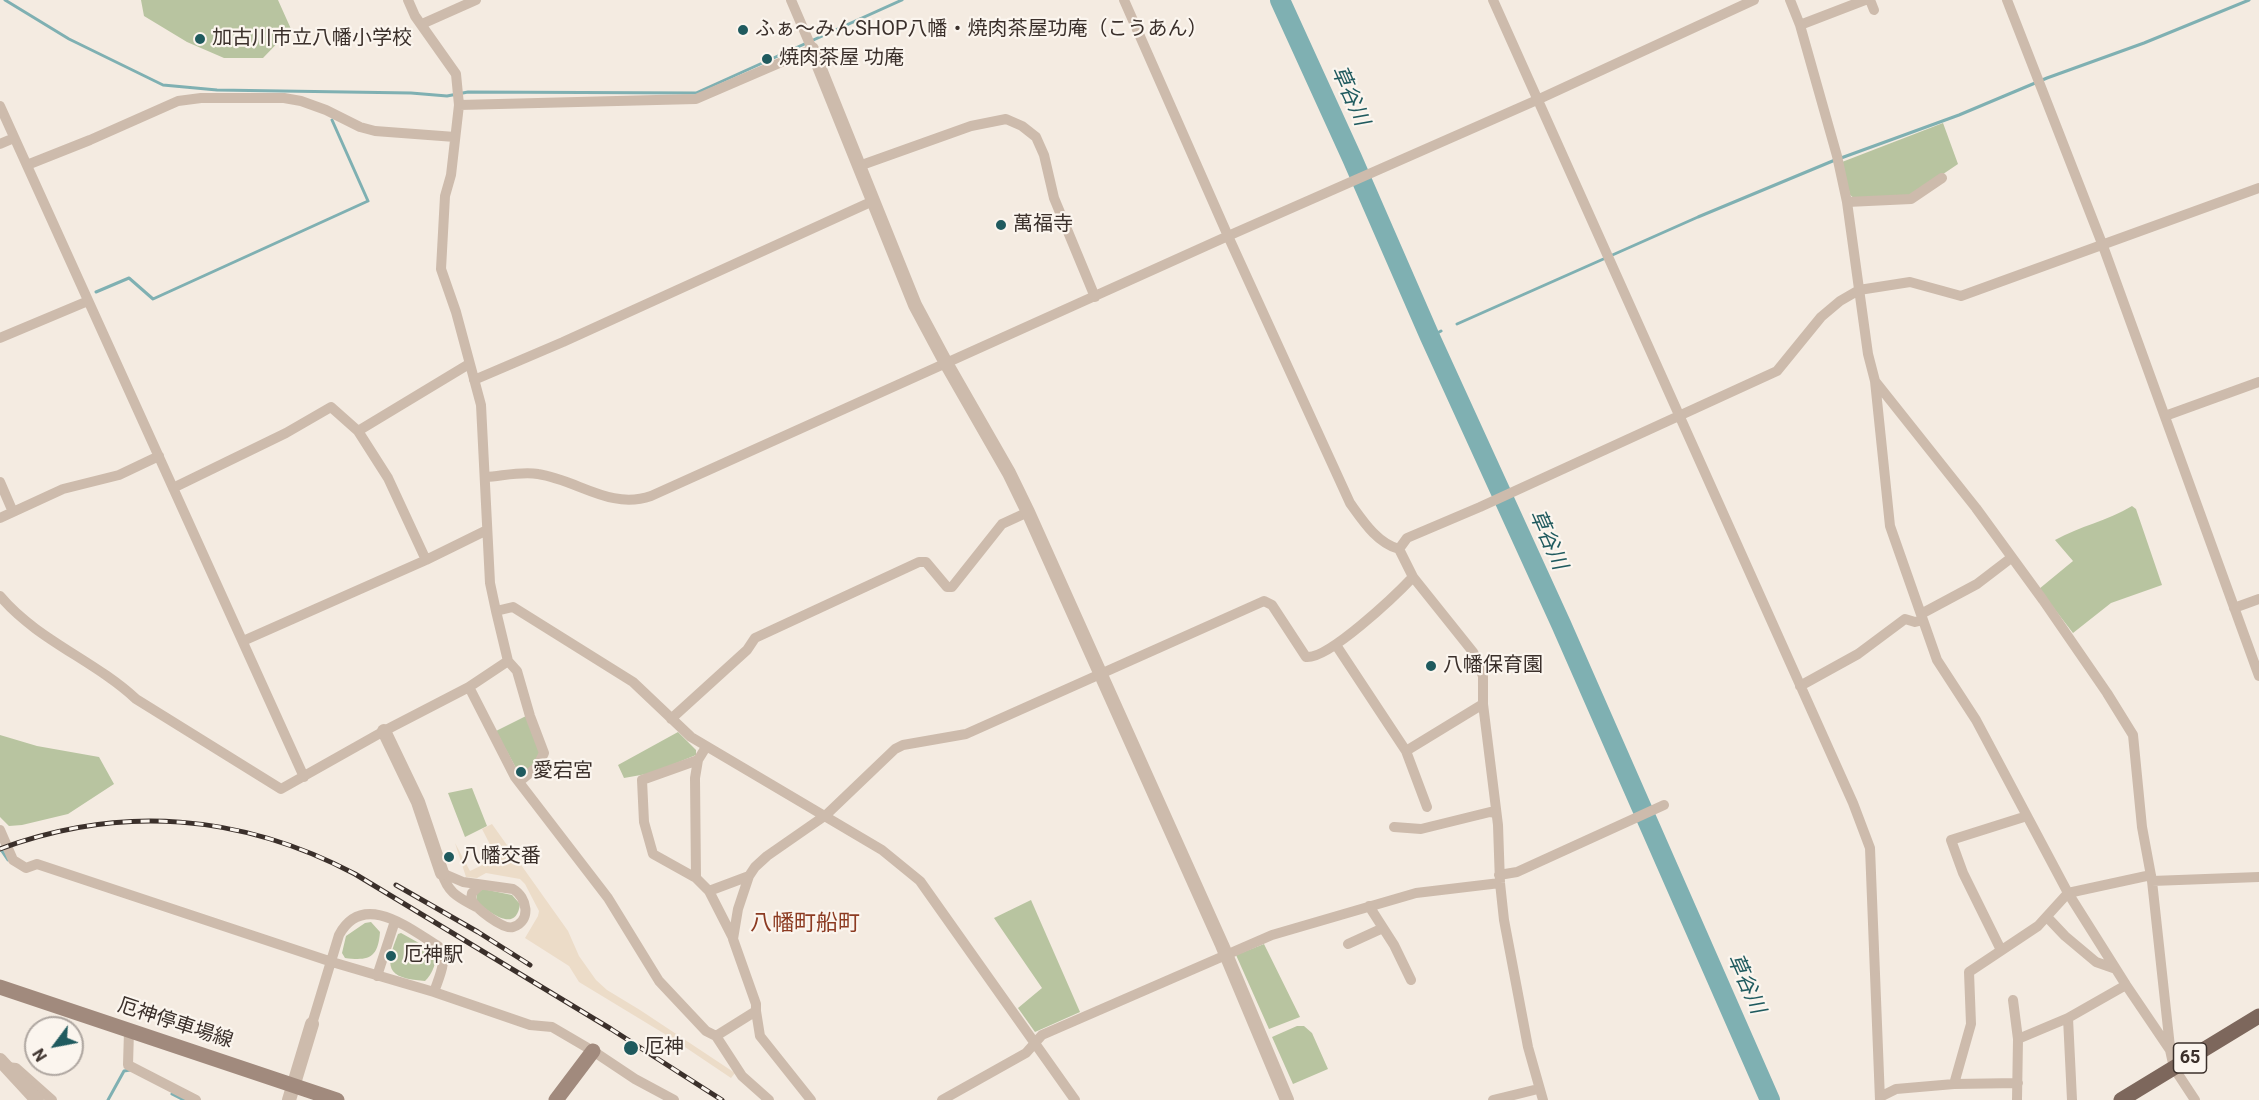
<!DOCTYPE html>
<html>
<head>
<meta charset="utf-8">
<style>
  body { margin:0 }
  #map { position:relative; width:2259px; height:1100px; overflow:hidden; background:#f4ebe1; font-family:Roboto,sans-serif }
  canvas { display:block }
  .north { position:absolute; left:24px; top:1016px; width:60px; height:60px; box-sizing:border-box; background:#fbf5ee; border:2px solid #aea6a0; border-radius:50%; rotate:238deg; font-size:16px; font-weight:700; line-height:24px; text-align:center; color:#3b302b }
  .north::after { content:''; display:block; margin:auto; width:21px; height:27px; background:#1f5a5e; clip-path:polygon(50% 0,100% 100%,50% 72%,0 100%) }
</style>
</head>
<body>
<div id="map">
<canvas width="2259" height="1100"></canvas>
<div class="north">N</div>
</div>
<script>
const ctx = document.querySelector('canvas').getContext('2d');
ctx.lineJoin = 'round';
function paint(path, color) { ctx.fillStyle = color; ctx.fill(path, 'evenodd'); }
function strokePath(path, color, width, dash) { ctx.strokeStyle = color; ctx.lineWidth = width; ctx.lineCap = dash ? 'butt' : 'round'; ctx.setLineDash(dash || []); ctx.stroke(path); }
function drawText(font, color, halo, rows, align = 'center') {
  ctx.font = font + ' Roboto,"Noto Sans JP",sans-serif'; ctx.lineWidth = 4.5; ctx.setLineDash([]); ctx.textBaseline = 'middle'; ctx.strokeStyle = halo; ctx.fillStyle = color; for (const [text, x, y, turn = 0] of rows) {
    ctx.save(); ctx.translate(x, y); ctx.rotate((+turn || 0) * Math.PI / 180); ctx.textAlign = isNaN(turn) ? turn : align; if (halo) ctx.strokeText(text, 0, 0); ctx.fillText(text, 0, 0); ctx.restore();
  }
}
paint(new Path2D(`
  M 141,0 L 278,0 L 291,29 L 263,58 L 224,58 L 187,42 L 144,16 Z
  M 1943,123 L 1958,164 L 1909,197 L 1855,199 L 1850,195 L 1842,162 Z
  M 2132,506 L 2136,509 L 2162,585 L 2111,603 L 2073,633 L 2039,589 L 2073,561 L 2055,540 C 2080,526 2107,521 2132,506 Z
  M 526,716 L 541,753 L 528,774 L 523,767 L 517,770 L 496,731 Z
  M 678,732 L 696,750 L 696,755 L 652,773 L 624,778 L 618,765 Z
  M 0,735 L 37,746 L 99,757 L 114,784 L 68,814 L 22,825 L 9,826 L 0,817 Z
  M 472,788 L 487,826 L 465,837 L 448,793 Z
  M 483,889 L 512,895 L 520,904 C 516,935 489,911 476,902 L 477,893 Z
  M 1031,900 L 1080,1012 L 1035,1032 L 1018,1008 L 1042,988 L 994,918 Z
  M 371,922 L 380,932 C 378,958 369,961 345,958 L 342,953 L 346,936 L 365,923 Z
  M 401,933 L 435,952 C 438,960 432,975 425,981 C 385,978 385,967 398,934 Z
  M 1264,944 L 1300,1017 L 1269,1029 L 1236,955 Z
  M 1297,1026 L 1304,1026 L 1312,1033 L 1328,1069 L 1293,1084 L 1272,1037 Z`), '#b8c4a0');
paint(new Path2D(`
  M 492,824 L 568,931 L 579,956 L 596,980 L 607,990 L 640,1010 L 735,1073 L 731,1078 L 673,1039 L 579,982 L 569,966 L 525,938 L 538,916 L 539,911 L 525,884 L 520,879 L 486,873 L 477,878 L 466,877 L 455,843 L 470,871 L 497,858 L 482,829 Z`), '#ecdcc8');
strokePath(new Path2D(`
  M 5,0 L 69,39 L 163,85 L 217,90 L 411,93 L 447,96 L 468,92 L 696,93 L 902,0
  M 1841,158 L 1959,115 L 2047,78 L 2144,43 L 2249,0
  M 96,292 L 129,278 L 153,299 L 368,201 L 332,120
  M 1457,324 L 1698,217 L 1835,160
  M 1430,337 L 1441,331
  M 0,848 L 8,860
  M 172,1094 L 184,1100
  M 108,1100 L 124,1071 L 130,1070`), '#7fb0b2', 3);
strokePath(new Path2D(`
  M 1280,0 L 1352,158 L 1430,337 L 1561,624 L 1770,1100`), '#7fb0b2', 20);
strokePath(new Path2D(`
  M 408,0 L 415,16 L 456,74 L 459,105 L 451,175 L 445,196 L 441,269 L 456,312 L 481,405 L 490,583 L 496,611 L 513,607 L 633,682 L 691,737 L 882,850 L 920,881 L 1075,1100
  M 1124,0 L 1228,236 L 1350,503 C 1363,521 1377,543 1399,549
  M 1493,0 L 1853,803 L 1870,848 L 1880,1100
  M 1790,0 L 1800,25 L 1837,156 L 1847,202 L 1868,354 L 1875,381 L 1890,526 L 1937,660 L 1976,720 L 2068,893 L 2126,985 L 2170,1050 L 2174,1068 L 2195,1100
  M 1870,0 L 1874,10
  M 2007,0 L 2103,246 L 2259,676
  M 422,24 L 476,0
  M 1800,25 L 1865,0
  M 459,105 L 696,99 L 812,49 L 791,0
  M 0,106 L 304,777
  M 0,144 L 14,138
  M 27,165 L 90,140 L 178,101 L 201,98 L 284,98 L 301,101 L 326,110 L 360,127 L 375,131 L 455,137
  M 859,166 L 971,126 L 1006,119 L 1022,126 L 1036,137 L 1044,155 L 1054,198 L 1095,297
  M 1847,202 L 1911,199 L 1942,178
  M 0,338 L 88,301
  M 474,380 L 563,342 L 873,201
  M 1875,381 L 1976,508 L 2043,600 L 2107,693 L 2133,735 L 2142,827 L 2152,881 L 2170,1047
  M 2165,416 L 2259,382
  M 358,431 L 388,478 L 426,560
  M 486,477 C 502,476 522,471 538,474 C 578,480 610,510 651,496 L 1228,236 L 1537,100 L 1754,0
  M 0,482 L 13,512
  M 173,488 L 286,433 L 331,407 L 358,431 L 469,364
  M 0,518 L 63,489 L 119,475 L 159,456
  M 1399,549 L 1407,538 L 1480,507 L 1777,371 L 1821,317 L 1840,301 L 1859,290 L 1910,282 L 1961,296 L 2259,188
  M 1399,549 L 1413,577 L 1473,652 L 1483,676 L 1483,704 L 1498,825 L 1500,883 L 1504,920 L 1528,1047 L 1543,1100
  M 0,596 C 37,640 94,660 136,699 L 281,789 L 384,731 L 469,687 L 508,661
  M 2234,608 L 2259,599
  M 496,611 L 508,661 L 517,671 L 530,716 L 544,753 L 537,767 L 519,782
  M 1921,614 L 1977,584 L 2011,558
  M 243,641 L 426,560 L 487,530
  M 1336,645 L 1406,751 L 1427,807
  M 1800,686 L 1858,654 L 1905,619 L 1915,622 L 1923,620
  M 469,687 L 515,777 L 608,898 L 659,981 L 706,1031 L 716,1036 L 742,1076 L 769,1100
  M 671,719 L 747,650 L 755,638 L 919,562 L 926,562 L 947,587 L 952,587 L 1002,524 L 1028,512
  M 706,747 L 698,760 L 642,780 L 644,822 L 653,854 L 696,878 L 709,891 L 733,938
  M 1406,751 L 1483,704
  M 1394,827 L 1421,829 L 1490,812 L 1496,813
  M 0,830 L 13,860 L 26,868 L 37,864 L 332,962 L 434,992 L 530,1025 L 552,1027 L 593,1051 L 635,1079 L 674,1100
  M 442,873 L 463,882 L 513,889 C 527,897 532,921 513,927 C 503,930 475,908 471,899 L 472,893 L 480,885
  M 442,873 C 448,893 458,897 476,907
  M 1499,875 L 1517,872 L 1664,805
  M 696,878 L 695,778 L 698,760
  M 2152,881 L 2259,877
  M 709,891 L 749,876
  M 1369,906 L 1394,945 L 1411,980
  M 2047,917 L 2065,936 L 2096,962 L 2116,969
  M 1348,944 L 1383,928
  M 2001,950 L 1963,873 L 1951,840 L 2027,816
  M 377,976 L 395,921
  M 2013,1000 L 2018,1039 L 2017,1100
  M 756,1011 L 760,1036 L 811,1100
  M 2068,1018 L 2072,1100
  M 312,1024 L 339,935 C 363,890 410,929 438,946 C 449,959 439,977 434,992
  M 129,1031 L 128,1065 L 196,1100
  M 716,1036 L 756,1011 L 756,1004 L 733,939 L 738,909 L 749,876 L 755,867 L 767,856 L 826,815 L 895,749 L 903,745 L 966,734 L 1264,601 L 1272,605 L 1306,657 C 1328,660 1396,595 1413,577
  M 2018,1039 L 2068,1018 L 2126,985
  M 7,1067 L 16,1068 L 52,1100
  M 1954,1084 L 2018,1083
  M 1880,1097 L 1896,1089 L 1954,1084 L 1971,1024 L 1969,972 L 2038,926 L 2068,893 L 2151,875
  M 942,1100 L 1026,1053 L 1042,1035 L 1272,935 L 1416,893 L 1500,883
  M 1493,1100 L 1538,1089`), '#cdbbac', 10);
strokePath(new Path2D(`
  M 812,49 L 915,305 L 946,363 L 1009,473 L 1028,512 L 1222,945 L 1287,1100
  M 384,731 L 418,802 L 442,873
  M 0,1060 L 37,1100
  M 289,1100 L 312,1024`), '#cdbbac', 14);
strokePath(new Path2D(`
  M 0,987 L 337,1100
  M 556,1100 L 593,1051`), '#a18a7d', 15);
strokePath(new Path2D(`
  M 2121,1100 L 2259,1016`), '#7d675c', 15);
const rail = new Path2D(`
  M 0,849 C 121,804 241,814 355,874 L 611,1029 L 722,1100
  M 396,885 L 478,932 L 530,965`);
strokePath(rail, '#3b302b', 5);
strokePath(rail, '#fbf5ee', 3, [9]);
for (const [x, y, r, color] of [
  [743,30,6,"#1f5a5e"],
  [200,39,6,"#1f5a5e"],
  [767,59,6,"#1f5a5e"],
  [1001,225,6,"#1f5a5e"],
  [1431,666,6,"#1f5a5e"],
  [521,772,6,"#1f5a5e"],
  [449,857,6,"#1f5a5e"],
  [391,956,6,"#1f5a5e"],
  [631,1048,8,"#1f5a5e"]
]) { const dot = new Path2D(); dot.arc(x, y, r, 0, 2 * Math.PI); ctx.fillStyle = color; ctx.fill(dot); strokePath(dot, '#fbf5ee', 2); }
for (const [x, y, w] of [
  [2190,1058,33]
]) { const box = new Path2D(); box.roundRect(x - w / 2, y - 15, w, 30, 4.5); ctx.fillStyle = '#fbf5ee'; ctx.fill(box); strokePath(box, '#3b302b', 1.5); }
drawText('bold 18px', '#3b302b', null, [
  ["65",2190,1058]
]);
drawText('20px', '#3b302b', '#fbf5ee', [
  ["ふぁ～みんSHOP八幡・焼肉茶屋功庵（こうあん）",755,30],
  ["加古川市立八幡小学校",212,39],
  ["焼肉茶屋 功庵",779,59],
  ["萬福寺",1013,225],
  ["八幡保育園",1443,666],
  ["愛宕宮",533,772],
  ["八幡交番",461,857],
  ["厄神駅",403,956],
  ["厄神",644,1048]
], 'left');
drawText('20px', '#3b302b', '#fbf5ee', [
  ["厄神停車場線",175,1024,18]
]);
drawText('italic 21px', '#1f5a5e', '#fbf5ee', [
  ["草谷川",1349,96,66],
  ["草谷川",1547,540,66],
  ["草谷川",1745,984,66]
]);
drawText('22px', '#8c3b22', '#fbf5ee', [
  ["八幡町船町",805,924]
]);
</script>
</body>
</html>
